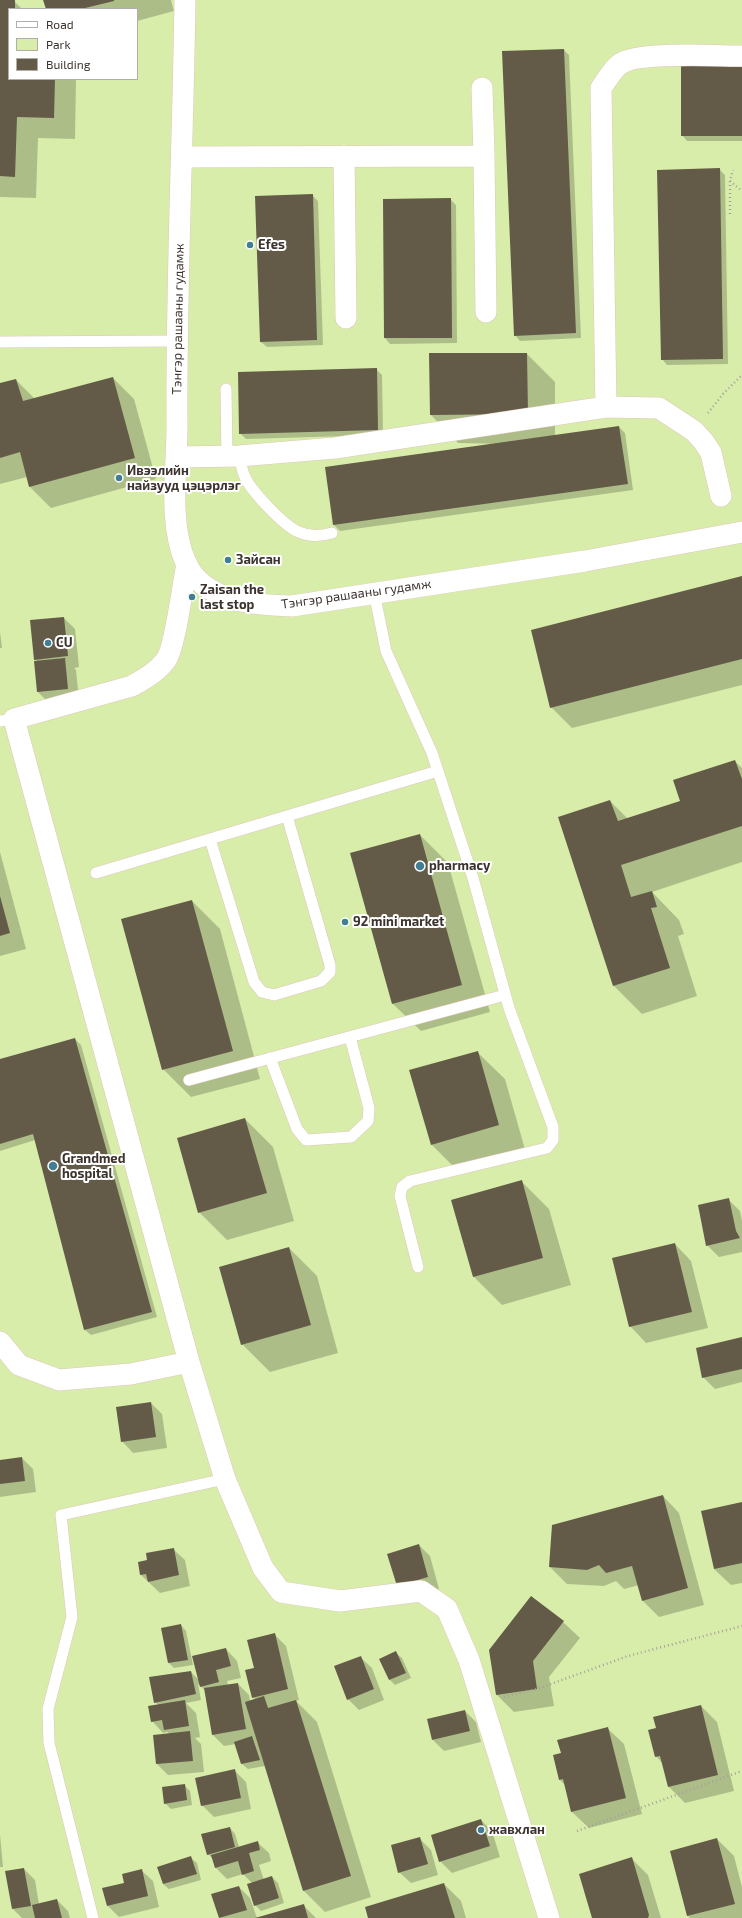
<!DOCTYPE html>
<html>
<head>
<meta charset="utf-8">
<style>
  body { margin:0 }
  #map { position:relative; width:742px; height:1918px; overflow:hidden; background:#fffaf7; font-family:"Exo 2",sans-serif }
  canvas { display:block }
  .legend { position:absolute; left:8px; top:8px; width:130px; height:72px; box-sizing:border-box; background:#fff; border:1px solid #b1adab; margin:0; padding:5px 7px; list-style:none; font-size:12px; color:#3c332e }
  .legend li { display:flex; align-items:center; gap:8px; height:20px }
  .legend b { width:20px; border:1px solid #b1adab }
</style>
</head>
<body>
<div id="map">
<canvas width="742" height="1918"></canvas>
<ul class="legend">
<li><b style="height:5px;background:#fff"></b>Road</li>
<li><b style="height:11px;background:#d9edaa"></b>Park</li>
<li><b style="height:11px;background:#635b48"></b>Building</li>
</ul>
</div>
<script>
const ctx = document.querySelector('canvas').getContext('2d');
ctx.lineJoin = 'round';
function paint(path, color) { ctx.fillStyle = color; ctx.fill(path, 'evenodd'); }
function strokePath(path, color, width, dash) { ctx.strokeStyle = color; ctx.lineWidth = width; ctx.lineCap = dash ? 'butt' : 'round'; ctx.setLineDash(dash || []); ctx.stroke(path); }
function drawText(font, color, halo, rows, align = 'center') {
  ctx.font = font + ' "Exo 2",sans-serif'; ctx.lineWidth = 4; ctx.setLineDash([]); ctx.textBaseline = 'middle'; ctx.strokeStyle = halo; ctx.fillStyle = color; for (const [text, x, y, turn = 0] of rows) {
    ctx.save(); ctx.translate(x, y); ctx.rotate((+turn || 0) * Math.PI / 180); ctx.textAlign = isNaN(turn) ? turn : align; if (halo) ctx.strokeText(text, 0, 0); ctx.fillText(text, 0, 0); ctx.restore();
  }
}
paint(new Path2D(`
  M 0,0 L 742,0 L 742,1918 L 0,1918 ZM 9,9 L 137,9 L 137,79 L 9,79 Z`), '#d9edaa');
paint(new Path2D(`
  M 44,0 L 171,0 L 174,11 L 137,21 L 137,9 L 47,9 Z
  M 0,1 L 14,1 L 22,9 L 9,9 L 9,79 L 76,79 L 75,139 L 38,138 L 36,198 L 0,197 Z
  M 564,50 L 569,55 L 581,338 L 520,341 L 515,335 Z
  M 742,67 L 742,141 L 687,141 L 682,135 Z
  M 719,169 L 725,175 L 728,364 L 667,365 L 662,359 Z
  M 312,195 L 318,201 L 323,345 L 267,347 L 261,342 Z
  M 450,199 L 456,205 L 457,343 L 390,344 L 385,338 L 384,200 Z
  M 527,354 L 555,382 L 555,436 L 619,427 L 625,433 L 633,490 L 340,531 L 334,525 L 326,468 L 502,444 L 458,443 L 431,415 Z
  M 376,369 L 382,375 L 383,435 L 246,439 L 240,433 Z
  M 113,378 L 134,399 L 156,479 L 51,508 L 30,487 L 27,477 L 0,484 L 0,384 L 16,380 L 35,399 Z
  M 742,577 L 742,685 L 572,728 L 551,707 Z
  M 64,618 L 75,629 L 79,667 L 74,668 L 76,670 L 79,700 L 49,703 L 38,692 L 37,661 L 35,659 Z
  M 0,632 L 2,648 L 0,648 Z
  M 735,761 L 742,768 L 742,862 L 652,892 L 679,920 L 684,934 L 678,936 L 697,996 L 642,1014 L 614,986 L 559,818 L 610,801 L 628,819 L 682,802 Z
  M 420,835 L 448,863 L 490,1012 L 421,1031 L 393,1004 Z
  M 0,852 L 26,949 L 0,956 Z
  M 192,901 L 220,929 L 260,1079 L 191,1097 L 163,1069 Z
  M 75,1039 L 81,1045 L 157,1317 L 91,1335 L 85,1330 L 35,1140 L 0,1151 L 0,1061 Z
  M 477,1052 L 505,1079 L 526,1153 L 459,1172 L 432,1145 Z
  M 245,1119 L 273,1147 L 294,1221 L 227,1240 L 199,1212 Z
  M 521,1181 L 549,1209 L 571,1285 L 502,1305 L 474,1277 L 452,1200 Z
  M 728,1199 L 740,1211 L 742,1221 L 742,1252 L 719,1257 L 707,1245 Z
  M 675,1244 L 691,1261 L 708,1328 L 646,1343 L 630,1326 Z
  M 289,1248 L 317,1276 L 338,1353 L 270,1372 L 242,1344 Z
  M 742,1338 L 742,1382 L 715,1389 L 703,1377 Z
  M 151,1403 L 162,1414 L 167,1448 L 133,1453 L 122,1441 Z
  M 22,1458 L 33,1469 L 36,1492 L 0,1497 L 0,1461 Z
  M 663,1496 L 679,1513 L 704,1605 L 659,1617 L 643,1601 L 639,1585 L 624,1589 L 616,1581 L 604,1586 L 567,1584 L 550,1567 L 553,1526 Z
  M 742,1503 L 742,1583 L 731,1585 L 714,1569 Z
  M 419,1545 L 430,1556 L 439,1589 L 409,1597 Z
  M 173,1549 L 185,1560 L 190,1586 L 160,1593 L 141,1575 L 148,1561 Z
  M 563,1622 L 580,1638 L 549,1677 L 554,1706 L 514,1712 L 497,1695 L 490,1650 Z
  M 181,1625 L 186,1631 L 193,1665 L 174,1668 L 169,1663 Z
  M 274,1634 L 286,1646 L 299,1700 L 296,1701 L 317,1722 L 371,1897 L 325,1912 L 304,1891 L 265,1766 L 248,1769 L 242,1764 L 236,1744 L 224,1746 L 213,1735 L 206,1691 L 198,1684 L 201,1700 L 186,1703 L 196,1713 L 200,1737 L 195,1738 L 201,1744 L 204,1772 L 168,1775 L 157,1764 L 170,1734 L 167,1732 L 163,1733 L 152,1721 L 159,1706 L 155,1702 L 191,1672 L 199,1680 L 226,1649 L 237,1661 L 241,1678 L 227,1681 L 228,1685 L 238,1684 L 249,1695 L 250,1701 L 255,1699 L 253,1697 L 255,1669 Z
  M 396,1653 L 402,1658 L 411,1678 L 395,1685 L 390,1680 Z
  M 360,1657 L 372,1668 L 384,1700 L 359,1710 L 348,1699 Z
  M 701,1706 L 717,1722 L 734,1791 L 685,1803 L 669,1787 L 663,1764 L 656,1756 L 657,1729 Z
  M 465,1711 L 476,1722 L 481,1742 L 444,1751 L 433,1740 Z
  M 607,1728 L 624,1744 L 642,1814 L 589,1828 L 572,1812 L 565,1785 L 560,1780 L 554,1756 L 562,1754 Z
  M 234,1770 L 246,1782 L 251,1809 L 214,1817 L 202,1805 Z
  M 184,1785 L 190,1791 L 192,1805 L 171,1809 L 165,1803 Z
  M 481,1820 L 492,1831 L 500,1857 L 452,1873 L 440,1861 Z
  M 230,1828 L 235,1834 L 239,1847 L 257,1842 L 269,1853 L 271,1861 L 259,1865 L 264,1880 L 272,1877 L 278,1883 L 284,1903 L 261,1911 L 255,1905 L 252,1883 L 243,1874 L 227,1879 L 215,1867 L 213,1859 L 208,1854 Z
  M 0,1834 L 3,1867 L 0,1867 Z
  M 419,1838 L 431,1850 L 438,1875 L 411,1883 L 399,1872 Z
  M 717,1839 L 734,1856 L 742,1887 L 742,1918 L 690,1918 L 688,1916 L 671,1851 Z
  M 191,1858 L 197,1863 L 201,1880 L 169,1889 L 163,1884 Z
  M 631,1858 L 648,1875 L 661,1918 L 593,1918 Z
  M 24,1869 L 35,1880 L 39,1904 L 57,1900 L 68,1911 L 70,1918 L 22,1918 L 13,1909 Z
  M 141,1870 L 153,1881 L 159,1907 L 119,1917 L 108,1906 L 125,1883 Z
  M 444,1884 L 461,1901 L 466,1918 L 369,1918 Z
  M 239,1887 L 250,1898 L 257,1918 L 220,1918 L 212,1895 Z
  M 304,1906 L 316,1918 L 257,1918 Z`), '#0003');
paint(new Path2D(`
  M 0,0 L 15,0 L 15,9 L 9,9 L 9,79 L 55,79 L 54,118 L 17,117 L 15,177 L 0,176 Z
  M 43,0 L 114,0 L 114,1 L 81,9 L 46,9 Z
  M 564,49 L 576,333 L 514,336 L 502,51 Z
  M 681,66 L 742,66 L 742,136 L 681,136 Z
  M 720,168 L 723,359 L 661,360 L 657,170 Z
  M 313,194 L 317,340 L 260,342 L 255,196 Z
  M 451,198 L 452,338 L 384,338 L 383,199 Z
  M 429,353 L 527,353 L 528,414 L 430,415 Z
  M 377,368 L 378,430 L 239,434 L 238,372 Z
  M 113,377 L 135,458 L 29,487 L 20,452 L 0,458 L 0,383 L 16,379 L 23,401 Z
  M 619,426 L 628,484 L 333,525 L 325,467 Z
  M 742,576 L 742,659 L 550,708 L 531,630 Z
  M 64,617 L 68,656 L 34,660 L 30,620 Z
  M 65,658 L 68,689 L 37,692 L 34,661 Z
  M 735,760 L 742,779 L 742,826 L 621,865 L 631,897 L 652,891 L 657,907 L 651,908 L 670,968 L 613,986 L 558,817 L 610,800 L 618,821 L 680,801 L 673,780 Z
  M 420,834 L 462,985 L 392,1004 L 350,853 Z
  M 0,896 L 10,933 L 0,936 Z
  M 192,900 L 233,1051 L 162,1070 L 121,919 Z
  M 75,1038 L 152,1312 L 84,1330 L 33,1134 L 0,1144 L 0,1059 Z
  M 478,1051 L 499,1125 L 431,1145 L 409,1070 Z
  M 245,1118 L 267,1193 L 198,1213 L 177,1138 Z
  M 522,1180 L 543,1258 L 473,1277 L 451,1200 Z
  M 729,1198 L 736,1231 L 740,1238 L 706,1246 L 698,1205 Z
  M 675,1243 L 692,1312 L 629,1327 L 612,1258 Z
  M 289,1247 L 311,1325 L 241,1345 L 219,1267 Z
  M 742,1337 L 742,1369 L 702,1378 L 696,1348 Z
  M 151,1402 L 156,1437 L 121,1442 L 116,1407 Z
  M 22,1457 L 25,1481 L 0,1484 L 0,1460 Z
  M 663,1495 L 688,1588 L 642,1601 L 632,1566 L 606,1573 L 599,1565 L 587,1570 L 549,1567 L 552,1525 Z
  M 742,1502 L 742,1563 L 714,1569 L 701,1511 Z
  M 419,1544 L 428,1577 L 397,1586 L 387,1554 Z
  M 174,1548 L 179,1575 L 148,1582 L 146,1574 L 140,1575 L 138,1562 L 147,1560 L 146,1553 Z
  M 531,1596 L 564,1621 L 533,1661 L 537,1689 L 496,1695 L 489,1650 Z
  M 181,1624 L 188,1660 L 168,1663 L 161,1628 Z
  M 275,1633 L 288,1689 L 252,1698 L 245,1670 L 254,1668 L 247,1640 Z
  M 226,1648 L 231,1666 L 216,1670 L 219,1682 L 200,1687 L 192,1656 Z
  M 396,1651 L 406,1673 L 389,1680 L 379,1659 Z
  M 361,1656 L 374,1689 L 347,1700 L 334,1666 Z
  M 191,1671 L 196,1694 L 154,1703 L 149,1677 Z
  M 238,1683 L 246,1729 L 212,1735 L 204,1688 Z
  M 264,1696 L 268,1708 L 296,1700 L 351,1876 L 303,1891 L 245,1702 Z
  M 185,1700 L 189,1726 L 164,1730 L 162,1720 L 151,1722 L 148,1706 Z
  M 701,1705 L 718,1775 L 668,1787 L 660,1756 L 655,1757 L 648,1730 L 656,1728 L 653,1717 Z
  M 465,1710 L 470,1731 L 432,1740 L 427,1719 Z
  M 608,1727 L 626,1798 L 571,1812 L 563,1779 L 559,1780 L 553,1755 L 561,1753 L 557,1740 Z
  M 190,1731 L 193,1761 L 156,1764 L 153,1735 Z
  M 252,1736 L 260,1760 L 241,1764 L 234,1742 Z
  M 235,1769 L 241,1798 L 201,1806 L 195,1778 Z
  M 185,1784 L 187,1800 L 164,1804 L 162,1787 Z
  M 481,1819 L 490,1846 L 439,1862 L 431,1835 Z
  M 230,1827 L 235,1847 L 207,1855 L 201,1834 Z
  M 420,1837 L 428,1864 L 398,1873 L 391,1845 Z
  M 717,1838 L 735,1904 L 687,1916 L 670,1851 Z
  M 258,1841 L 260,1850 L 249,1853 L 254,1871 L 242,1875 L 238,1861 L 215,1868 L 211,1855 Z
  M 191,1856 L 197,1874 L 163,1884 L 157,1867 Z
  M 632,1857 L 649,1915 L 648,1918 L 592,1918 L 579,1874 Z
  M 24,1868 L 31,1906 L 12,1909 L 5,1871 Z
  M 142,1869 L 148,1896 L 107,1906 L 102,1888 L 124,1883 L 122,1874 Z
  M 272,1876 L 279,1898 L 254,1906 L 247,1884 Z
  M 444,1883 L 455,1918 L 368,1918 L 365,1907 Z
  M 239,1886 L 247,1910 L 219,1918 L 211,1894 Z
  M 57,1899 L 62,1918 L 35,1918 L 32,1905 Z
  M 304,1904 L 308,1918 L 255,1918 Z`), '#635b48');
const service = new Path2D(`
  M 0,342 L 176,341
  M 226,389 L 227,457
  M 239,456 C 241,463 242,471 245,477 C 251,491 285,527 299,532 C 310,537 321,536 332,533
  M 374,592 L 386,651 L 432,753 L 473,878 L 509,1008 L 553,1127 L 553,1140 L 547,1148 L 410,1181 L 402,1187 L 400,1196 L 418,1267
  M 0,721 L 14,719
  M 210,839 L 254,982 L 262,992 L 274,995 L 321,981 L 330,972 L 330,965 L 287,816
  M 96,873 L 438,771
  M 270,1058 L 297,1129 L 306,1140 L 351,1137 L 368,1121 L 369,1108 L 350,1037
  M 189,1080 L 505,995
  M 93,1918 L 49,1743 L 48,1709 L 72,1617 L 61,1515 L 225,1479`);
const minor = new Path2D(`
  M 185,0 C 183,142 176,285 177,427 C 177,470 168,523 186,563 C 204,602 255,605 292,606 L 585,561 L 742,532
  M 482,88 L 484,156
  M 344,156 L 346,318
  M 183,157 L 484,156 L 486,312
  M 606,407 L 601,88 C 607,80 612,70 620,64 C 637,51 718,56 742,56
  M 177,457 L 239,456 L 335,448 L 606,407 L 659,408 L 694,431 L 704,442 L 711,453 L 721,496
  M 187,564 C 183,583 175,648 166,660 C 157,672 144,679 132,686 L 14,719 L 189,1362 L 225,1479 L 263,1568 L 281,1592 L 340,1601 L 421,1591 L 447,1609 L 469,1660 L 549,1918
  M 0,1342 L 19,1365 L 59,1380 L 131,1374 L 189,1362`);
strokePath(service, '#dec8ba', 12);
strokePath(minor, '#dec8ba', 22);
strokePath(new Path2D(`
  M 730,181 L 742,191
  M 730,214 L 730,181 L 733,170
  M 708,413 L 723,394 L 742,375
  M 504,1697 L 537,1689 L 628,1656 L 742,1626
  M 577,1831 L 742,1771`), '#a7a09c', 2.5, [1, 3]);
strokePath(service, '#fff', 11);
strokePath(minor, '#fff', 21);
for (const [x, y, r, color] of [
  [250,245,4,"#407e93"],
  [119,478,4,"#407e93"],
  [228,560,4,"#407e93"],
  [192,597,4,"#407e93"],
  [48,643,4,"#407e93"],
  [420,866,5,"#407e93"],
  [345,922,4,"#407e93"],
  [53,1166,5,"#407e93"],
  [481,1830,4,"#407e93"]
]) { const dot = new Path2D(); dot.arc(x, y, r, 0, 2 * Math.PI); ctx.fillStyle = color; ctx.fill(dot); strokePath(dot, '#fff', 1.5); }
drawText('bold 13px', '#3c332e', '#fff', [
  ["Efes",258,245],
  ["Ивээлийн",127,471],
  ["найзууд цэцэрлэг",127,486],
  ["Зайсан",236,560],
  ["Zaisan the",200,590],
  ["last stop",200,605],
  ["CU",56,643],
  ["pharmacy",429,866],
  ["92 mini market",353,922],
  ["Grandmed",62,1159],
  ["hospital",62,1174],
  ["жавхлан",489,1830]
], 'left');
drawText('13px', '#3c332e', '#fff', [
  ["Тэнгэр рашааны гудамж",178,319,-89],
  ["Тэнгэр рашааны гудамж",356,594,-8]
]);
</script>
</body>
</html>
